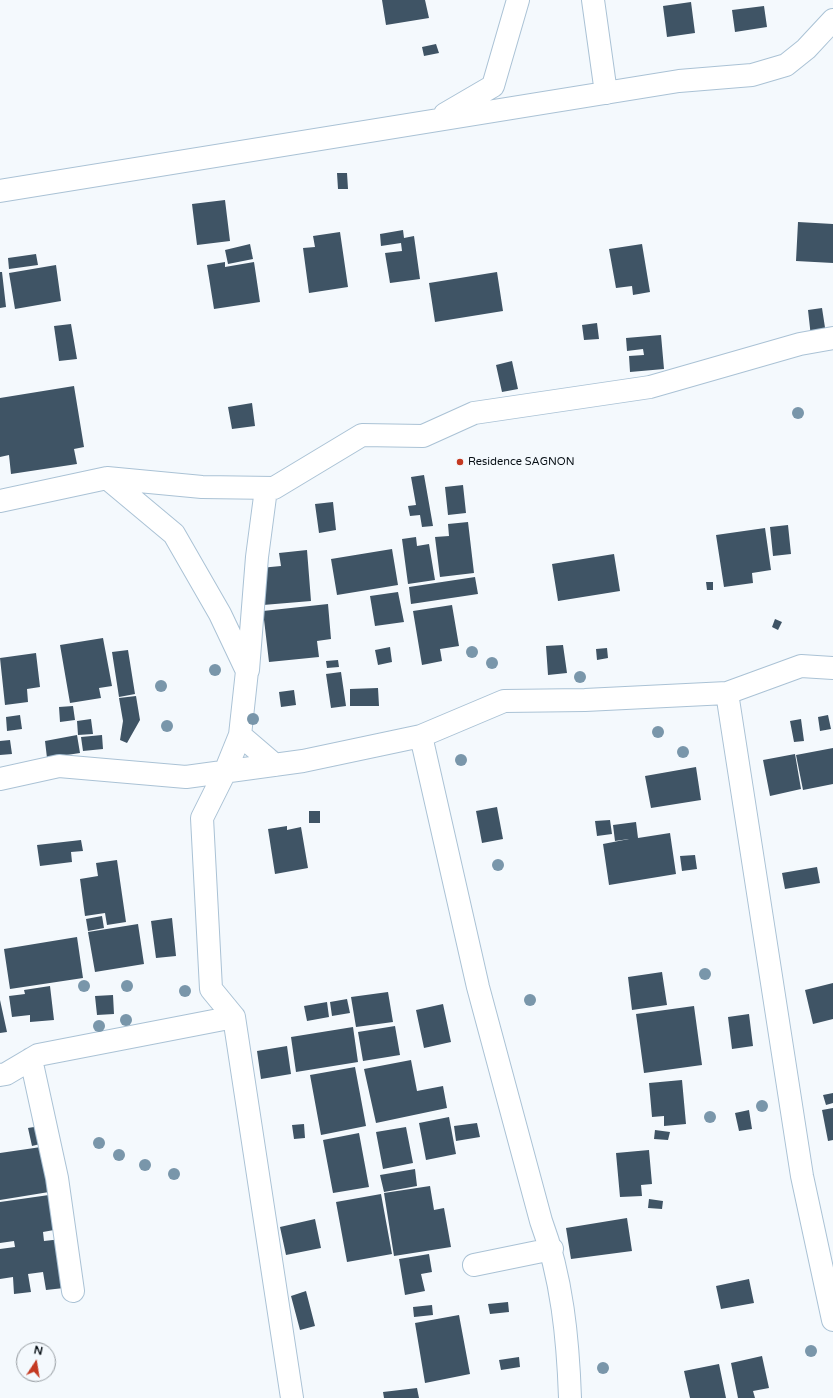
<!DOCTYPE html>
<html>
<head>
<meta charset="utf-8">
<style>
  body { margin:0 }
  #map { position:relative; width:833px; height:1398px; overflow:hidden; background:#f4f9fd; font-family:"Varela Round",sans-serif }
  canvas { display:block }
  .north { position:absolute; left:16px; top:1342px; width:40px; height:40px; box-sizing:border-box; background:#f4f9fd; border:1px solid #959ba0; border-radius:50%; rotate:12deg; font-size:11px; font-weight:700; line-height:16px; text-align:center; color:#060e14 }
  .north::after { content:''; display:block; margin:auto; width:14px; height:18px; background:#c43921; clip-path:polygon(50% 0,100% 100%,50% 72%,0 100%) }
</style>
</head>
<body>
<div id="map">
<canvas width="833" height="1398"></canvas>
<div class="north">N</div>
</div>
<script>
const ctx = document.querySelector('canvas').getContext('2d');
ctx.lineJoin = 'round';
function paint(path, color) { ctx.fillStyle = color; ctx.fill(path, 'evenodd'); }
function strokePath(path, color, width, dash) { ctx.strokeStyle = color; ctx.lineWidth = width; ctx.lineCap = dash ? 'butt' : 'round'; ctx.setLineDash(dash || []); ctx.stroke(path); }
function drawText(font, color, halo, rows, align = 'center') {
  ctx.font = font + ' "Varela Round",sans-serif'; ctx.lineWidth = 4; ctx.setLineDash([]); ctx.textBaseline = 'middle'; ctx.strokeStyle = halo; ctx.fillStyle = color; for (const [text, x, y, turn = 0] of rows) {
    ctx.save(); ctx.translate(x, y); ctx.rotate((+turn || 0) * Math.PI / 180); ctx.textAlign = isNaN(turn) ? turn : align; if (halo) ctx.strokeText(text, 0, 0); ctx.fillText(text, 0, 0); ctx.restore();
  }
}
paint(new Path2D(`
  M 382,0 L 425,0 L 429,18 L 386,25 Z
  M 691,2 L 695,33 L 667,37 L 663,6 Z
  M 764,6 L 767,27 L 735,32 L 732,10 Z
  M 436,44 L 439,53 L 424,56 L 422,47 Z
  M 337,173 L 347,173 L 348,189 L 338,189 Z
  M 225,200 L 230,241 L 197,245 L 192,204 Z
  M 798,222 L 833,224 L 833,263 L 796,261 Z
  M 403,230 L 404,238 L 414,236 L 420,279 L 390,283 L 385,253 L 402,251 L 401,243 L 381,246 L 380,234 Z
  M 340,232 L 348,287 L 309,293 L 303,248 L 315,247 L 313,236 Z
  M 250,244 L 253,259 L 228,264 L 225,250 Z
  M 642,244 L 650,292 L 633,295 L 632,286 L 616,288 L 609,249 Z
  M 36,254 L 38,265 L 9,269 L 8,258 Z
  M 225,262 L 225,267 L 254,262 L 260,302 L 214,309 L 207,265 Z
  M 56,265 L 61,301 L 15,309 L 9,273 Z
  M 0,272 L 2,272 L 6,307 L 0,308 Z
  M 497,272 L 503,311 L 435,322 L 429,283 Z
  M 822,308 L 826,334 L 811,337 L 808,310 Z
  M 597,323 L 599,339 L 584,340 L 582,325 Z
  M 71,324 L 77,359 L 59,361 L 54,326 Z
  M 661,335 L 664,369 L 630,372 L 629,356 L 644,355 L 643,349 L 627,351 L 626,338 Z
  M 512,361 L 518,389 L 502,392 L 496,365 Z
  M 74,386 L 84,447 L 74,449 L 77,464 L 11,474 L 9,455 L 0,457 L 0,398 Z
  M 252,403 L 255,426 L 232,429 L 228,407 Z
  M 424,475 L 433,526 L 422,527 L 420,515 L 410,516 L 408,506 L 416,505 L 411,477 Z
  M 463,485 L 466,513 L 448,515 L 445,487 Z
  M 333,502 L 336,530 L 319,533 L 315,504 Z
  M 468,522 L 474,573 L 440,577 L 435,537 L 449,536 L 448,524 Z
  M 788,525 L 791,554 L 773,556 L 770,527 Z
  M 765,528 L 771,570 L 752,573 L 753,583 L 724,587 L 716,535 Z
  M 416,537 L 417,546 L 429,544 L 435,580 L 408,584 L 402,539 Z
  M 392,549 L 398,585 L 337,595 L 331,559 Z
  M 307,550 L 311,601 L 263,605 L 260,568 L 281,566 L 279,553 Z
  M 614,554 L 620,591 L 558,601 L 552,564 Z
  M 475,577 L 478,594 L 411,604 L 409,587 Z
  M 706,582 L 713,582 L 713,590 L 707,590 Z
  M 398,592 L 404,622 L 375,626 L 370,596 Z
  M 328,604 L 331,639 L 317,641 L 319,657 L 269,662 L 263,611 Z
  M 452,605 L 459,646 L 440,649 L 442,661 L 422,665 L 413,611 Z
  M 775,619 L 782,622 L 778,630 L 772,627 Z
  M 103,638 L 112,686 L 99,688 L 101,698 L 70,703 L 60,645 Z
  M 563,645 L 567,673 L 548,675 L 546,646 Z
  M 390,647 L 392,662 L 378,665 L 375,650 Z
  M 607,648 L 608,658 L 597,660 L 596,649 Z
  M 128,650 L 135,694 L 119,697 L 112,652 Z
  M 36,653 L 40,687 L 27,689 L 28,702 L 5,705 L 0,658 Z
  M 338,660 L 339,667 L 327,668 L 326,661 Z
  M 341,672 L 346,706 L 331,708 L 326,674 Z
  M 378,688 L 379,706 L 350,706 L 350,689 Z
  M 294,690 L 296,705 L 281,707 L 279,692 Z
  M 136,696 L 140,720 L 127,743 L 120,740 L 123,721 L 119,698 Z
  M 73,706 L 75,720 L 60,722 L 59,707 Z
  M 20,715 L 22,729 L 7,731 L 6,717 Z
  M 828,715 L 831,729 L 820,731 L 818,717 Z
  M 91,719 L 93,734 L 78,735 L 77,721 Z
  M 801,719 L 804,741 L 794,742 L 790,721 Z
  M 77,735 L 80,753 L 47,758 L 45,741 Z
  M 102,735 L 103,749 L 83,751 L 81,737 Z
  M 10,740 L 12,754 L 0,755 L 0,741 Z
  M 833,748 L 833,784 L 803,790 L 796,755 Z
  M 795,754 L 801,789 L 770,796 L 763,760 Z
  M 696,767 L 701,800 L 651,808 L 645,776 Z
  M 497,807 L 503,839 L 482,843 L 476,811 Z
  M 309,811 L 320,811 L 320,823 L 309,823 Z
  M 610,820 L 612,834 L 597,836 L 595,821 Z
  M 636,822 L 638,838 L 670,833 L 676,874 L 609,885 L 603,844 L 629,839 L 615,841 L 613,825 Z
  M 287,826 L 287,830 L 301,827 L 308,868 L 275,874 L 268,829 Z
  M 81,840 L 83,851 L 71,852 L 72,862 L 40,866 L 37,845 Z
  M 695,855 L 697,869 L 682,871 L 680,856 Z
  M 117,860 L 126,922 L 107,925 L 105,913 L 85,916 L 80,879 L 98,876 L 96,863 Z
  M 817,867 L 820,883 L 785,889 L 782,873 Z
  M 102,916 L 104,928 L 88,931 L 86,919 Z
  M 172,918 L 176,956 L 156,958 L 151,921 Z
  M 138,924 L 144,964 L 95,972 L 88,932 Z
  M 77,937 L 83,978 L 10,989 L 4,949 Z
  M 662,972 L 667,1005 L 632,1010 L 628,977 Z
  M 833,983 L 833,1019 L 813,1024 L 805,990 Z
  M 50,986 L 54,1020 L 30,1022 L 30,1015 L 12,1017 L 9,996 L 25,994 L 24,990 Z
  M 388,992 L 393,1022 L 356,1027 L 351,997 Z
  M 113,995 L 114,1014 L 97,1015 L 95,996 Z
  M 347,999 L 350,1013 L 332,1016 L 330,1002 Z
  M 0,1000 L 7,1032 L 0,1033 Z
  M 327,1002 L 329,1017 L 307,1021 L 304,1006 Z
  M 443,1004 L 451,1042 L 424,1048 L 416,1010 Z
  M 694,1006 L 702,1065 L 644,1073 L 636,1014 Z
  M 749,1014 L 753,1046 L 732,1049 L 728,1017 Z
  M 395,1026 L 400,1055 L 363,1061 L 358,1032 Z
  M 353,1027 L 358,1062 L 296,1072 L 291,1037 Z
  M 287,1046 L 291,1074 L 261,1079 L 257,1051 Z
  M 411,1060 L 417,1091 L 443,1086 L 447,1108 L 376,1123 L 364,1069 Z
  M 355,1067 L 366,1126 L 321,1135 L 310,1075 Z
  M 682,1080 L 686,1124 L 664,1126 L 664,1116 L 652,1117 L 649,1083 Z
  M 833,1093 L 833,1103 L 826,1105 L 823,1095 Z
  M 833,1108 L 833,1140 L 828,1141 L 822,1110 Z
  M 749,1110 L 752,1129 L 739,1131 L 735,1113 Z
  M 449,1117 L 456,1154 L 426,1160 L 419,1123 Z
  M 477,1123 L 480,1137 L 456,1141 L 454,1126 Z
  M 304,1124 L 305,1138 L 294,1139 L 292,1125 Z
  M 40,1126 L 44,1143 L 32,1146 L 28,1128 Z
  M 406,1127 L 413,1163 L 383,1169 L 376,1132 Z
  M 655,1130 L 670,1132 L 668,1140 L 654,1139 Z
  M 359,1133 L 369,1187 L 333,1193 L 323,1140 Z
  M 41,1147 L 49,1192 L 0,1200 L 0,1153 Z
  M 649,1150 L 652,1184 L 641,1185 L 642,1196 L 620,1197 L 616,1153 Z
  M 415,1169 L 417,1186 L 384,1192 L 380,1175 Z
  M 430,1186 L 434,1210 L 444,1208 L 451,1247 L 394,1256 L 384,1193 Z
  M 381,1194 L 392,1254 L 347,1262 L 336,1202 Z
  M 49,1195 L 54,1230 L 43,1232 L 44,1241 L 62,1239 L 64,1288 L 46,1290 L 43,1272 L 28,1274 L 31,1292 L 14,1294 L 13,1277 L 0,1279 L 0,1249 L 15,1247 L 14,1241 L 0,1243 L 0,1202 Z
  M 649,1199 L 663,1201 L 662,1209 L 648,1208 Z
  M 627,1218 L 632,1251 L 571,1259 L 566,1228 Z
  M 315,1219 L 321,1248 L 286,1255 L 280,1227 Z
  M 429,1254 L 432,1272 L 421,1274 L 425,1291 L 405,1295 L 399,1259 Z
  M 749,1279 L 754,1303 L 721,1309 L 716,1286 Z
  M 306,1291 L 315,1326 L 300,1330 L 291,1296 Z
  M 508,1302 L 509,1312 L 490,1314 L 488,1304 Z
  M 432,1305 L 433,1315 L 414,1317 L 413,1307 Z
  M 459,1315 L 470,1374 L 425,1383 L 415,1323 Z
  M 762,1356 L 769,1388 L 753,1391 L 755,1398 L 738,1398 L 731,1363 Z
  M 519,1357 L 520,1367 L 501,1370 L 499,1360 Z
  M 719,1364 L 726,1398 L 690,1398 L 684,1371 Z
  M 417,1388 L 419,1398 L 384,1398 L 383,1392 Z`), '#3f5465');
const minor = new Path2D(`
  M 593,0 L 606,93
  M 445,114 L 493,86 L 518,0
  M 0,191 L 679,81 L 752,75 L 786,65 L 806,49 L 833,20
  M 107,478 L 202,487 L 274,488 L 362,435 L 423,436 L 474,413 L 650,387 L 800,344 L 833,338
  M 0,501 L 107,478 L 174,534 L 220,614 L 247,671 L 240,735 L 275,765
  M 248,670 L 257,557 L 266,489
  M 727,693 L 802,1176 L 833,1320
  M 240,735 L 225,772 L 202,818 L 211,989 L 234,1017 L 292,1398
  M 421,736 L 478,987 L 541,1221 C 562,1277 568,1339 570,1398
  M 0,779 L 59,766 L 186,777 L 303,761 L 421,736 L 504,701 L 585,700 L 727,693 L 801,666 L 833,668
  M 31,1059 L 57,1178 L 73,1291
  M 0,1075 L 6,1074 L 38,1055 L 234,1017
  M 474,1265 L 552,1249`);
strokePath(minor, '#aac2d5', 24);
strokePath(minor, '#fff', 22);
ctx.fillStyle = '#7996aa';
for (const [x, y] of [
  [798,413],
  [472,652],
  [492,663],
  [215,670],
  [580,677],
  [161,686],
  [253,719],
  [167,726],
  [658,732],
  [683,752],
  [461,760],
  [498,865],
  [705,974],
  [84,986],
  [127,986],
  [185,991],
  [530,1000],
  [126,1020],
  [99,1026],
  [762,1106],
  [710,1117],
  [99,1143],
  [119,1155],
  [145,1165],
  [174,1174],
  [811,1351],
  [603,1368]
]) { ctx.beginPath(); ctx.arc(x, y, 6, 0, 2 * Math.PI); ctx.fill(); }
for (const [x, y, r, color] of [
  [460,462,4,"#c43921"]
]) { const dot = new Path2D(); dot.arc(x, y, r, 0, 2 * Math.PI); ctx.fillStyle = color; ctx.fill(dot); strokePath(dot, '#f4f9fd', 1.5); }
drawText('11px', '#060e14', '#f4f9fd', [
  ["Residence SAGNON",468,462]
], 'left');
</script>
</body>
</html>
